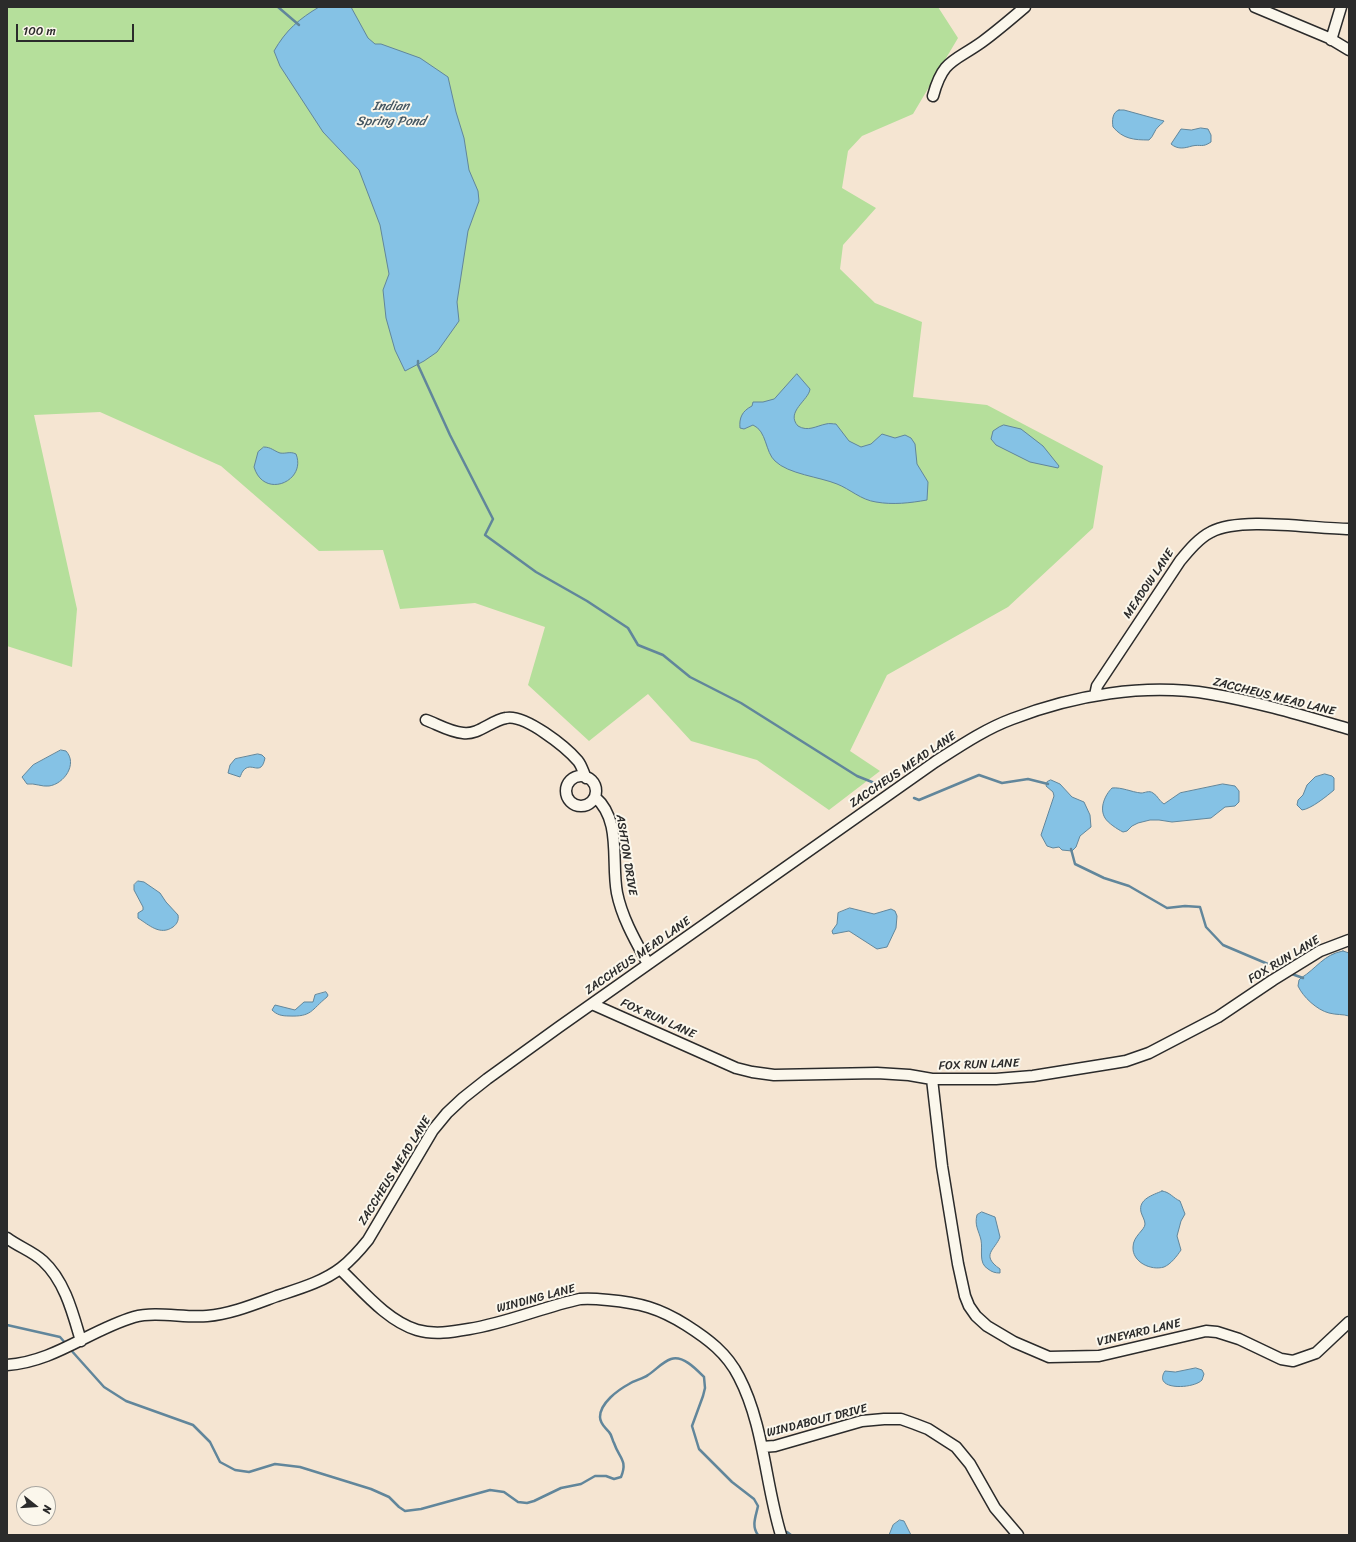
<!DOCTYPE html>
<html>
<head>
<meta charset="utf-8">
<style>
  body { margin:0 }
  #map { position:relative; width:1356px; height:1542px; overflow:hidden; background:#f5e5d2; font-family:Sriracha,sans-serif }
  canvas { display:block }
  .frame { position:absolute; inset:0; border:8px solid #2b2b2b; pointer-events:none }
  .north { position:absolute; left:16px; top:1486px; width:40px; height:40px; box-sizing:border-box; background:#fbf7ec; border:1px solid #a8a59f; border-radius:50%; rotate:107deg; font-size:11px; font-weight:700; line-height:16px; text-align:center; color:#2b2b2b }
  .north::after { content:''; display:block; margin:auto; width:14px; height:18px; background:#2b2b2b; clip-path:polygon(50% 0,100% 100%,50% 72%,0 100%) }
  .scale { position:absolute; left:16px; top:24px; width:118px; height:18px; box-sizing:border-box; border:2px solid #2b2b2b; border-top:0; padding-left:5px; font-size:12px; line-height:14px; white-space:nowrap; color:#2b2b2b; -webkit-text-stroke:3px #fbf7ec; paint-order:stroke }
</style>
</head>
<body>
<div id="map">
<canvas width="1356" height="1542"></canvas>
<div class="frame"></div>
<div class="north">N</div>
<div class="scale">100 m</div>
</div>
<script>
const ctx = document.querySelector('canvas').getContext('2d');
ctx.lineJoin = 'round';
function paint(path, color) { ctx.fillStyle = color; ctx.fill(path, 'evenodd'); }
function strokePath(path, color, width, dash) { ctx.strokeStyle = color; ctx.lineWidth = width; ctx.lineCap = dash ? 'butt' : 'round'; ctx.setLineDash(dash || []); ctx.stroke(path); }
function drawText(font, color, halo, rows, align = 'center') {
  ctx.font = font + ' Sriracha,sans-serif'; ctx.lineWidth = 4; ctx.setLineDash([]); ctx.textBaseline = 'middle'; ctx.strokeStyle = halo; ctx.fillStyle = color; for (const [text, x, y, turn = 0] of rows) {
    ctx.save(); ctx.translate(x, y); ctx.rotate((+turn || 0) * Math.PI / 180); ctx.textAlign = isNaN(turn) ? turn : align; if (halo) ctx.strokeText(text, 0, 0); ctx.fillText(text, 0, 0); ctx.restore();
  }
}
paint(new Path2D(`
  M 7,7 L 938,7 L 958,38 L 913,114 L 862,136 L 848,151 L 842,188 L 876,208 L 843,245 L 840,269 L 875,303 L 922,322 L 913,397 L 987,405 L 1103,466 L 1093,528 L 1008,607 L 887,675 L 850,751 L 880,771 L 829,810 L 757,760 L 691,741 L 648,694 L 589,741 L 528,685 L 545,627 L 475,603 L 400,609 L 383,550 L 319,551 L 221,466 L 100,412 L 34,415 L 77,609 L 72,667 L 7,646 Z`), '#b5df9b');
const water = new Path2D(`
  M 319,7 L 351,7 L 368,38 L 375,44 L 381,44 L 420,58 L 448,77 L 456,112 L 464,138 L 469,170 L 478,191 L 479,201 L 468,231 L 457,302 L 459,321 L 437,352 L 424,361 L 405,371 L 395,350 L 386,318 L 383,290 L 389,274 L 380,225 L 359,170 L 323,132 L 280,66 L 274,51 C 286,30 299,19 319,7 Z
  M 1119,110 L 1124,110 L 1164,121 C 1163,123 1161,124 1159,126 C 1154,130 1154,136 1149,140 C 1134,140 1123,139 1113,127 C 1112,121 1112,112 1119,110 Z
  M 1201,128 L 1208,129 L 1211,135 L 1211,142 C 1202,148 1201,144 1192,146 C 1185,148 1178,150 1171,144 L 1181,129 L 1191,130 Z
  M 797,374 L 810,389 C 809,400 785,412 798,426 C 808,432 816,426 826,424 C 829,423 833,424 836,424 L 849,441 L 861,447 L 871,444 L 882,434 L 895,438 L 905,435 L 911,438 L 915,444 L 917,464 L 928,482 L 927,500 C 910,503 893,505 876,502 C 861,500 850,489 837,484 C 820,477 788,474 775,461 C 765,452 767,431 753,425 L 744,429 L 740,428 C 739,418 742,411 752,406 L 753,402 L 763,402 L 774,399 Z
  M 1004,425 L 1021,429 L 1043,446 L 1059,466 L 1058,468 L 1030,462 L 996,445 L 991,439 L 993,431 L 999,427 Z
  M 264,447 C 271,447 274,451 280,453 C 286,454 290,451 296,454 C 307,481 264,500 254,467 L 258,452 Z
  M 61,750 L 66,751 C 78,764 64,784 49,786 C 42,787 35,783 27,784 L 22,777 L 33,765 Z
  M 258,754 L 262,755 L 265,758 C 261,778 251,760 243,771 C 242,772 241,775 240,777 L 228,773 L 230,765 L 235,759 Z
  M 1325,774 L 1332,776 L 1334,778 L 1334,790 C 1327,796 1311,809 1302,810 L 1297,805 L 1298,800 L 1303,795 L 1307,785 L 1315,777 Z
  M 1051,780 L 1060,784 L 1072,797 L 1084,802 L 1090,815 L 1091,827 L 1080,836 L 1076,847 L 1072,851 L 1062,850 L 1059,847 L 1053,848 L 1047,846 L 1041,835 L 1054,796 L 1053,792 L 1046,786 L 1047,782 Z
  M 1223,784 L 1235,786 L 1239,791 L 1239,802 L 1235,806 L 1225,807 L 1211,818 L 1172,822 L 1159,820 L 1150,820 L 1138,823 L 1132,826 L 1127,831 L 1123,832 C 1117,829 1108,823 1105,818 C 1099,808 1105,795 1112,788 C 1122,787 1131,792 1141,793 C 1145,793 1149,790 1153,793 C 1158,796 1159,801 1164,804 L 1180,793 Z
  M 138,881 L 144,882 L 160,893 L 166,902 L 178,915 C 179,920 177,924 173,927 C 160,936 149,925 138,918 L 138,913 L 143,910 L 143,907 L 134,890 L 134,885 Z
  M 850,908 L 874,914 L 891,909 L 895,911 L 897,916 L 896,928 L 887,947 L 877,949 L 849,931 L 833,934 L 832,931 L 837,924 L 838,913 Z
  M 1343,951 L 1349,953 L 1349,1016 C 1343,1014 1336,1015 1329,1013 C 1317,1010 1303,997 1298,986 L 1299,980 L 1301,978 C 1316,969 1324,954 1343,951 Z
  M 326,992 L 328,995 L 327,997 C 311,1010 312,1017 289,1016 C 282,1016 277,1015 272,1010 L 275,1005 L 295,1010 L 304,1002 L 313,1002 L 315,995 Z
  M 1162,1191 C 1170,1192 1173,1198 1180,1201 L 1185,1214 L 1181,1221 L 1177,1236 L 1181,1250 C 1177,1256 1171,1264 1164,1267 C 1151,1271 1132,1262 1133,1247 C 1133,1236 1145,1230 1145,1224 C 1145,1220 1142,1216 1141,1212 C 1138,1199 1153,1195 1162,1191 Z
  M 982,1212 L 995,1217 L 1000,1237 C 995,1250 980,1255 1000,1269 L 1000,1273 C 995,1273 992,1272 988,1269 C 978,1263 983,1250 981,1240 C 979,1231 974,1225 977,1215 Z
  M 1196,1368 L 1202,1370 L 1204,1374 L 1202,1380 C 1194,1389 1152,1391 1165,1371 L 1175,1372 Z
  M 900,1520 L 904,1521 L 911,1535 L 889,1535 L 893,1525 Z`);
paint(water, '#85c2e5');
strokePath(water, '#61869b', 1);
strokePath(new Path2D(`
  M 278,7 L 299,25
  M 418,361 L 418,365 L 450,435 L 493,519 L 485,535 L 536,572 L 587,601 L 628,628 L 638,645 L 663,655 L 690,677 L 741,703 L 857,776 L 882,786
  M 914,798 L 919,800 L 979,775 L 1002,783 L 1028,779 L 1048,784
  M 1071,849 L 1075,864 L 1104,878 L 1129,886 L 1167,908 L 1185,906 L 1200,907 L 1206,927 L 1223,945 L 1282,970
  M 1289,973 L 1303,978
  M 7,1325 L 60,1337 L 67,1345
  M 70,1349 L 104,1387 L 126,1401 L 193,1425 L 210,1442 L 220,1462 L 235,1470 L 249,1472 L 275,1464 L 300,1467 L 371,1489 L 389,1497 L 399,1507 L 405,1511 L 421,1509 L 490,1490 L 504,1492 L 518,1502 L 527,1503 L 534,1501 L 561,1488 L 581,1484 L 595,1476 L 606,1476 L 614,1479 L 621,1477 C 628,1460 619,1458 614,1443 C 612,1440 612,1435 609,1432 C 605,1427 600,1424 600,1417 C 600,1403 618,1390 629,1384 C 635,1380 643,1379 648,1375 C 656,1370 662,1362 671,1359 C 683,1355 696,1369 704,1377 L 705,1388 L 703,1396 L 692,1426 L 699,1449 L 732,1482 L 754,1499 L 758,1506 C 756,1516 751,1526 758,1535
  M 783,1534 L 787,1532 L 791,1535`), '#61869b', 2.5);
const minor = new Path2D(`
  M 1255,7 L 1329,38 L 1349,50
  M 1331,40 L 1341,7
  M 933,96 C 943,59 954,62 982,42 C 997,31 1011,19 1025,7
  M 1095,695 L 1097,686 L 1180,561 C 1189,550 1199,538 1211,532 C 1241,516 1314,529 1349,529
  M 426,720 C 437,724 450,732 463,733 C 479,735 490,721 506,718 C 525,714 566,747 578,761 C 582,766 583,772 586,778
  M566 791a15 15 0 1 1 30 0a15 15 0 1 1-30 0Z
  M 595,797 C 622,820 611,862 617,893 C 622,918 636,942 648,964
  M 592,1004 L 736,1068 L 752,1072 L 774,1075 L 877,1073 L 909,1075 L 932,1079 L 996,1079 L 1033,1076 L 1114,1063 L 1126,1061 L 1149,1053 L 1218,1017 L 1273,980 L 1320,951 L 1349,940
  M 932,1079 L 942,1166 L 958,1264 L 965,1296 L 969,1306 L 976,1316 L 987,1326 L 1014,1342 L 1049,1357 L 1099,1356 L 1206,1331 L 1217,1332 L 1239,1339 L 1281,1359 L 1293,1361 L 1316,1353 L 1349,1322
  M 7,1238 C 19,1247 32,1251 43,1261 C 65,1281 73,1314 81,1341
  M 340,1269 C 362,1290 387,1321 417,1330 C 434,1335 452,1332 469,1329 C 507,1323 543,1307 580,1299 C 589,1298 599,1299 608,1300 C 640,1303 659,1308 686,1325 C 708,1339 727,1353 739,1377 C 764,1425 765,1483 781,1535
  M 7,1365 C 54,1362 90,1330 134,1317 C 156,1311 184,1318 207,1316 C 231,1314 255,1304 277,1296 C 298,1289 323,1282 341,1268 C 351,1260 360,1250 368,1240 L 433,1130 L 447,1113 L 463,1098 L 487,1079 L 559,1027 L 935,762 C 960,746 985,729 1012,719 C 1074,695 1145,683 1211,694 C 1258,702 1304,716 1349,729
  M 762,1447 L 775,1446 L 862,1421 L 884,1419 L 901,1419 L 915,1424 L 928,1429 L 956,1447 L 970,1464 L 995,1508 L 1018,1535`);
strokePath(minor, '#2b2b2b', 13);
strokePath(minor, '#fbf7ec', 10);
drawText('12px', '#2b2b2b', '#fbf7ec', [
  ["MEADOW LANE",1149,584,-56],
  ["ZACCHEUS MEAD LANE",1274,697,14],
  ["ZACCHEUS MEAD LANE",903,770,-34],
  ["ASHTON DRIVE",626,855,81],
  ["ZACCHEUS MEAD LANE",638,956,-35],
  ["FOX RUN LANE",1284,960,-31],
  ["FOX RUN LANE",658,1019,24],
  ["FOX RUN LANE",979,1065,-2],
  ["ZACCHEUS MEAD LANE",395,1171,-58],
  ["WINDING LANE",536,1299,-15],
  ["VINEYARD LANE",1139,1333,-13],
  ["WINDABOUT DRIVE",817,1421,-14]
]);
drawText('italic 13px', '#465863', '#fbf7ec', [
  ["Indian",391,107],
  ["Spring Pond",391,122]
]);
</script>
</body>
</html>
